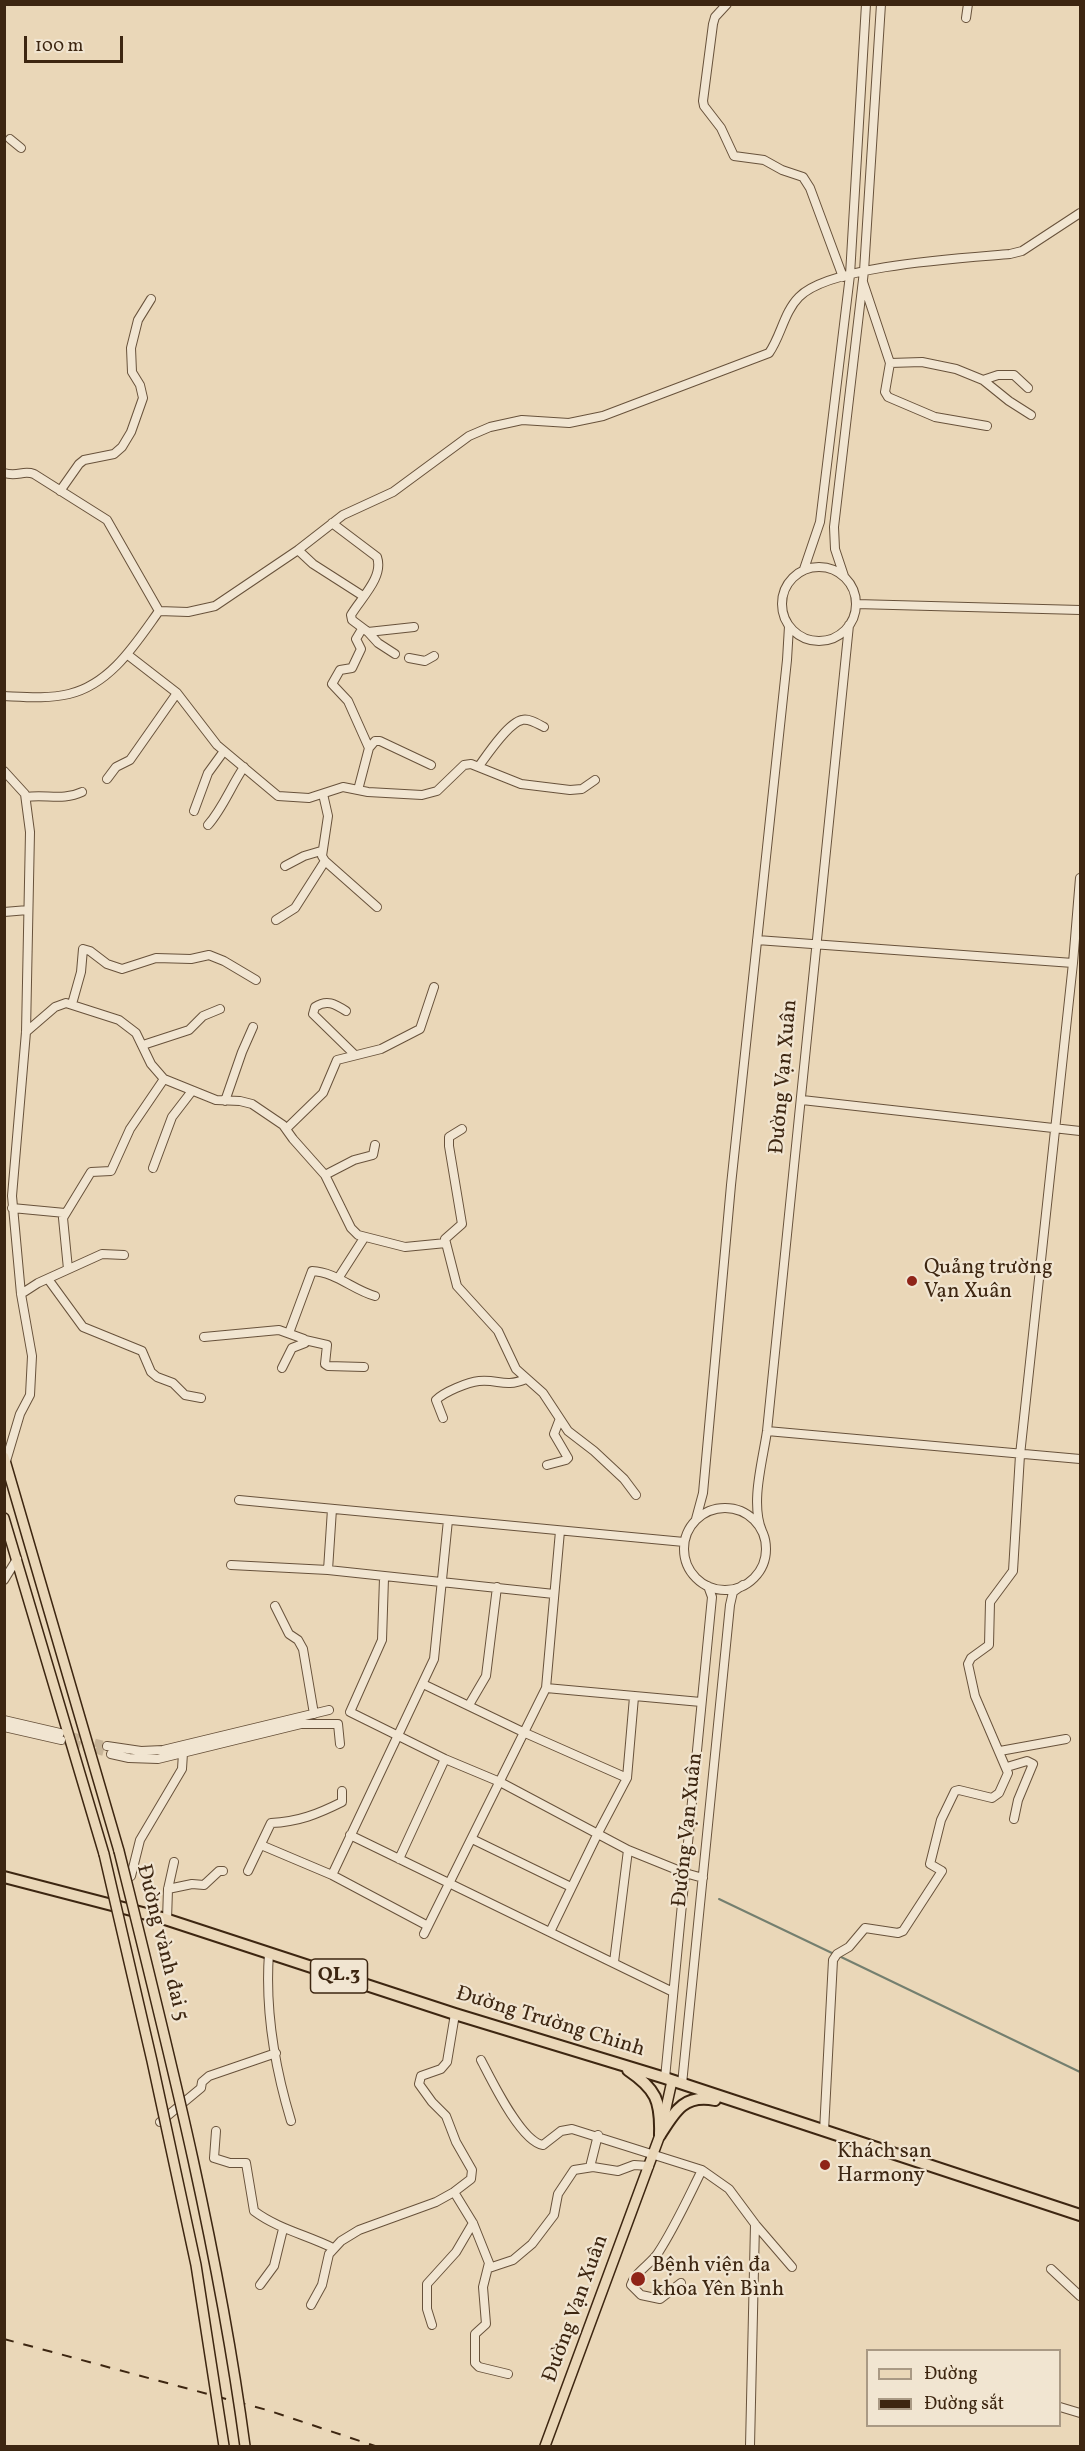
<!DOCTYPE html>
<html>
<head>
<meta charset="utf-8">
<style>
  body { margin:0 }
  #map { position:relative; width:1085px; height:2451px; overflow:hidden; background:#ead7b8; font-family:Vollkorn,serif }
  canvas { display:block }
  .frame { position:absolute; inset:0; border:6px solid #3d2611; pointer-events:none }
  .legend { position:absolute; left:866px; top:2349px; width:195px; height:78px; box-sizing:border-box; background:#f1e5d1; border:2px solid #a99984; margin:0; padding:8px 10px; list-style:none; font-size:18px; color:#3d2611 }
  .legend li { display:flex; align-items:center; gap:12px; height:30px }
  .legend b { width:30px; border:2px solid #a99984 }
  .scale { position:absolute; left:24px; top:36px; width:99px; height:27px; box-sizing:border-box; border:3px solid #3d2611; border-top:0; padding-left:8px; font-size:18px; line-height:21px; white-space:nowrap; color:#3d2611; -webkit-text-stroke:4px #f1e5d1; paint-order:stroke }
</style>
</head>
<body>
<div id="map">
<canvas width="1085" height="2451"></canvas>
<div class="frame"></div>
<ul class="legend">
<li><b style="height:8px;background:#ead7b8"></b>Đường</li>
<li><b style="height:8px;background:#3d2611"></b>Đường sắt</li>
</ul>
<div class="scale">100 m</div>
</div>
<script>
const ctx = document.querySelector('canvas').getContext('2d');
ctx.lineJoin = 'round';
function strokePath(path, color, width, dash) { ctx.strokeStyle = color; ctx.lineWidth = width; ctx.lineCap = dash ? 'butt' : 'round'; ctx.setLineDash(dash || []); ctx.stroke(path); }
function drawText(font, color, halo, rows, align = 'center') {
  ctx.font = font + ' Vollkorn,serif'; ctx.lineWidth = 4.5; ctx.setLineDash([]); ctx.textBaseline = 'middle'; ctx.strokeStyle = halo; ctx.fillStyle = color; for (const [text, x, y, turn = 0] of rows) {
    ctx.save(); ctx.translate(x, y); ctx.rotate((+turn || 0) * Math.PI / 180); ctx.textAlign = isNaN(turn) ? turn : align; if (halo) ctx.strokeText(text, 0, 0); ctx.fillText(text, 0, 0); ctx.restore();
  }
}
strokePath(new Path2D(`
  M 719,1899 L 834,1954
  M 839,1956 L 1080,2072`), '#747f6f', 2);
strokePath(new Path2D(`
  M 60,1733 L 107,1746
  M 61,1740 L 111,1754`), '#c7b497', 8, [8, 4]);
const minor = new Path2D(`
  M 727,4 L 715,17 L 713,24 L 703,101 L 704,106 L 721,128 L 734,156 L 764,160 L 782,170 L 803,177 L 810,188 L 843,277
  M 966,18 L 968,4
  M 10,139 L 21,148
  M 863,282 L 890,363 L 885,392 L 888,397 L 935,417 L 987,426
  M 890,363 L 922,362 L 956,369 L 983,380 L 1009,401 L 1031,415
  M 983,380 L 998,375 L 1014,375 L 1028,388
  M 4,473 C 18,477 23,470 34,474 L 107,520 L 159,611
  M 60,491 L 79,464 L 84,460 L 114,454 L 122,447 L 131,432 L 143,398 L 140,385 L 132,372 L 131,348 L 138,320 L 151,299
  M 332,523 L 377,557 C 384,577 361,598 351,615 L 352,620 L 368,632 L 414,627
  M 298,550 L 313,564 L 363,596
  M782 604a37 37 0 1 1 74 0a37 37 0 1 1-74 0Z
  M 804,569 L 820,522 L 850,275 L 866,4
  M 844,576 L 835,549 L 834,527 L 864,271 L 881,4
  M 856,604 L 1080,610
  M 362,629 L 356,639 L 361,649 L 352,668 L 340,670 L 332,684 L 348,701 L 369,748
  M 368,632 L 378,643 L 395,654
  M 128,655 L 177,693 L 217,745 L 278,796 L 309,798 L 343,787 L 368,792 L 422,795 L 437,791 L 464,765 L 471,764 L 521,784 L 570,790 L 582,789 L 595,780
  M 409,658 L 425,661 L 434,656
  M 4,696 C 26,697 48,699 69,694 C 111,684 136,643 159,611 L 188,612 L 215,606 L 298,550 L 343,515 L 393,492 L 469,436 L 490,427 L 522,420 L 569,423 L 603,416 L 769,353 C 781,336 784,312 799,297 C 830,265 965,258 1010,254 L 1022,251 L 1080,213
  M 479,766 C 487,755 508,723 522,720 C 529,718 538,724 544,727
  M 4,771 L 25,794 L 30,832 L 26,1032 L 12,1196 L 21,1294 L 32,1356 L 30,1395 L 20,1414 L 6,1461
  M 107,779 L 116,767 L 130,760 L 177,693
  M 358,790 L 369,748 L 375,741 L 380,741 L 431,765
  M 323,794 L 328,816 L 322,856 L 325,861 L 377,907
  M 26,797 C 46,794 63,801 82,792
  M 194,811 L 208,773 L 224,751
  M 208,825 C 223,808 231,786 244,767
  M 285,866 L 304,856 L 321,851
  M 4,912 L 28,910
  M 276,920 L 295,908 L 325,861
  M 757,940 L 1073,963
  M 72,1004 L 81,972 L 83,949 L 90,951 L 107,964 L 122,969 L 156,958 L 191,959 L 209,955 L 224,961 L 256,980
  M 346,1011 C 335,1004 327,999 315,1007 L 313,1014 L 355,1055
  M 26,1032 L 55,1007 L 66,1003 L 119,1020 L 136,1033 L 151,1064 L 164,1079 L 216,1100 L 240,1101 L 252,1104 L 283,1125 L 293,1139 L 325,1175 L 351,1228 L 358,1235 L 405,1247 L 446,1243
  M 143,1045 L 189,1030 L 203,1016 L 220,1009
  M 802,1100 L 1080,1131
  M 225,1101 L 242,1052 L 253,1027
  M 287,1128 L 323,1093 L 337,1060 L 381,1049 L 420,1029 L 434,987
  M 462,1129 L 449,1137 L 449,1146 L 462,1224 L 445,1239 L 457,1286 L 498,1331 L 516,1369 L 543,1393 L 568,1431 L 594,1451 L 624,1479 L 636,1495
  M 153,1168 L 172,1117 L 192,1091
  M 325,1175 L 354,1160 L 373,1155 L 375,1145
  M 12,1208 L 65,1213
  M 68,1269 L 63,1218 L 91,1172 L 111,1171 L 130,1129 L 164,1079
  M 339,1277 L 364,1238
  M 48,1279 L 83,1327 L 142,1351 L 151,1372 L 157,1377 L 173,1383 L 185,1395 L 201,1398
  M 21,1294 L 38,1283 L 102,1254 L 124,1255
  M 289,1333 L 312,1271 C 336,1272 353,1290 375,1296
  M 204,1337 L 279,1330 L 304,1339 L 305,1343 L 292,1348 L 282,1368
  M 305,1340 L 327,1345 L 325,1364 L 328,1366 L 364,1367
  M 443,1418 L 436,1400 C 444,1392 468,1382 479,1381 C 499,1379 504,1388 526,1379
  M 767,1431 L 1080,1459
  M 547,1465 L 566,1460 L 568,1458 L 554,1434 L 559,1421
  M 239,1500 L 684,1542
  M684 1549a41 41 0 1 1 82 0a41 41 0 1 1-82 0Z
  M 696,1519 L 703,1493 L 731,1185 L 787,660 L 789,626
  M 762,1531 C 750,1503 763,1460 767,1431 L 849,625
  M 231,1565 L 328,1570 L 554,1594
  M 328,1570 L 332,1509
  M 384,1578 L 382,1640 L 350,1712 L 445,1759 L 500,1782 L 628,1850 L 685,1873 L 703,1878
  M 4,1580 L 17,1559
  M 275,1606 L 289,1634 L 298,1640 L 303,1649 L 314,1714
  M 423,1684 L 523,1732 L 627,1778
  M 546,1688 L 701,1702
  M 469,1705 L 486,1676 L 497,1587
  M 4,1720 L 60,1733
  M 4,1727 L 61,1740
  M 107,1746 L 141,1751 L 163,1750 L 329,1710
  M 1000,1751 L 1066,1739
  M 111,1754 L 129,1758 L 158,1759 L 301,1724 L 338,1724 L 340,1744
  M 1007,1767 L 1027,1761 L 1033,1764 L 1018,1800 L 1014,1819
  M 350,1835 L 673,1992
  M 472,1839 L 571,1887
  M 261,1845 L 332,1875 L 428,1926
  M 399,1859 L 445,1759
  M 248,1871 L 271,1823 C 298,1822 318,1814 342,1802 L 342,1791
  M 332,1875 L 434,1659 L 448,1520
  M 131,1876 L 140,1840 L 182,1769 L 183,1753
  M 168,1889 L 192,1884 L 204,1885 L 219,1871 L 223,1871
  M 167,1920 L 168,1889 L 174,1862
  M 550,1932 L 598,1833 L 627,1778 L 634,1697
  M 424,1934 L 546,1688 L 560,1531
  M 269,1953 C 265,2008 275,2068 291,2121
  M 614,1962 L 628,1850
  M 481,2060 C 491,2079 521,2142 543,2145 L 561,2131 L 572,2129 L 702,2170 L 729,2189 L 755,2224 L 792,2267
  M 665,2078 L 712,1597 L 708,1586
  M 682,2084 L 730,1605 L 733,1592 L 743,1585
  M 160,2122 L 201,2088 L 202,2082 L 209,2076 L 276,2053
  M 216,2131 L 214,2158 L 230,2163 L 246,2163 L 254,2211 C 278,2229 307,2235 333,2248
  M 824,2131 L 833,1960 L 837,1954 L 849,1947 L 865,1928 L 898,1933 L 903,1931 L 942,1871 L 930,1864 L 941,1820 L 955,1791 L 959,1790 L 992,1798 L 999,1793 L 1008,1773 L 975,1696 L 968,1664 L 971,1658 L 989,1645 L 990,1602 L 1013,1571 L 1020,1455 L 1073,963 L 1080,878
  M 590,2167 L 598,2135
  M 454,2192 L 473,2223 L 489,2263 L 483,2287 L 486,2324 L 475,2334 L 475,2363 L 479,2367 L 508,2374
  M 489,2268 L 513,2260 L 532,2244 L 554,2215 L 558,2194 L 574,2170 L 593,2167 L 618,2171 L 634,2165 L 649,2166
  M 1051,2269 L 1080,2296
  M 681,2283 L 660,2299 L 641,2295 L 631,2285 C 635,2272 651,2264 658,2253 C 675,2227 688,2198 702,2170
  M 260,2285 L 274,2266 L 283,2229
  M 311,2305 L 322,2285 L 329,2254 L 341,2241 L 359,2230 L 436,2202 L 454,2192 L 471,2179 L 472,2170 L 456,2142 L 446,2116 L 432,2102 L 419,2084 L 421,2076 L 441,2069 L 447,2062 L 455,2014
  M 432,2325 L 427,2309 L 427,2284 L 456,2252 L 473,2223
  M 1060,2407 L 1080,2413
  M 750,2446 L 755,2224`);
const major = new Path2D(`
  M 4,1457 L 119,1851
  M 4,1518 L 104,1854
  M 545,2446 L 660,2135 L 672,2081`);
const highway = new Path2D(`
  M 4,1877 L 162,1918 L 455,2014 L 665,2078 L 1080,2215
  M 628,2070 C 656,2089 661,2101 660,2134
  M 660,2135 C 675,2111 684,2094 715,2100`);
strokePath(minor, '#68523b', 10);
strokePath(major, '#3d2611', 12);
strokePath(highway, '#3d2611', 14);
strokePath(minor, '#f1e5d1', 8);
strokePath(major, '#ead7b8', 9);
strokePath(highway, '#ead7b8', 10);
strokePath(new Path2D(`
  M 4,2339 L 267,2410 L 375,2446`), '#3d2611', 2, [10, 10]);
const majorBridge = new Path2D(`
  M 119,1851 C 168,2048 218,2245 245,2446
  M 104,1854 L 152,2061 L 196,2265 L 224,2446`);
strokePath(majorBridge, '#3d2611', 12, []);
strokePath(majorBridge, '#ead7b8', 9);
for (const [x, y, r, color] of [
  [912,1281,6,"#8f2418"],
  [825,2165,6,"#8f2418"],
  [638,2279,8,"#8f2418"]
]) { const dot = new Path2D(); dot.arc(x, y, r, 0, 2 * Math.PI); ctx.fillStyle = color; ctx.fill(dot); strokePath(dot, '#f1e5d1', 2); }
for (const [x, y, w] of [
  [339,1976,57]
]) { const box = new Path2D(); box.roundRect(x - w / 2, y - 17, w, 34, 4.5); ctx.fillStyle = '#f1e5d1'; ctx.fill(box); strokePath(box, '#3d2611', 1.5); }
drawText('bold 20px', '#3d2611', null, [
  ["QL.3",339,1976]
]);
drawText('21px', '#3d2611', '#f1e5d1', [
  ["Đường Vạn Xuân",785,1077,-85],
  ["Đường Vạn Xuân",689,1830,-84],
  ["Đường vành đai 5",161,1943,76],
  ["Đường Trường Chinh",550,2023,17],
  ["Đường Vạn Xuân",577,2309,-70]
]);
drawText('21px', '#3d2611', '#f1e5d1', [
  ["Quảng trường",924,1269],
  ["Vạn Xuân",924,1293],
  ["Khách sạn",837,2153],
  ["Harmony",837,2177],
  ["Bệnh viện đa",652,2267],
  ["khoa Yên Bình",652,2291]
], 'left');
</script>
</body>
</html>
